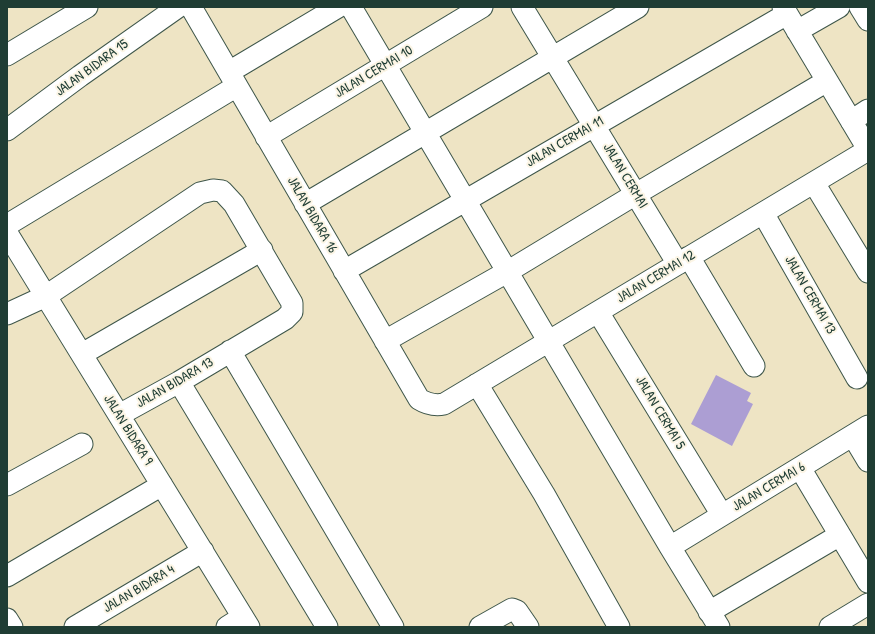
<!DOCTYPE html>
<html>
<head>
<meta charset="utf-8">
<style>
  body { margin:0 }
  #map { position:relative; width:875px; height:634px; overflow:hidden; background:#eee4c4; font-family:"Patrick Hand",sans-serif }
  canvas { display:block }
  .frame { position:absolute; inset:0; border:8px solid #1f3d34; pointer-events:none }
</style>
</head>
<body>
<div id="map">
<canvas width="875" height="634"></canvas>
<div class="frame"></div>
</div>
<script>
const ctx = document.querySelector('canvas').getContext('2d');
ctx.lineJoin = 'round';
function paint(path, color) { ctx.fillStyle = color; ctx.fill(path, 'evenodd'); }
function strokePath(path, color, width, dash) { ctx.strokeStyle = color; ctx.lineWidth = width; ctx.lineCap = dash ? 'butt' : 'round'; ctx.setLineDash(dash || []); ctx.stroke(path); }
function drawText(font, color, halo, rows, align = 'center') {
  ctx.font = font + ' "Patrick Hand",sans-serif'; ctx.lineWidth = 4; ctx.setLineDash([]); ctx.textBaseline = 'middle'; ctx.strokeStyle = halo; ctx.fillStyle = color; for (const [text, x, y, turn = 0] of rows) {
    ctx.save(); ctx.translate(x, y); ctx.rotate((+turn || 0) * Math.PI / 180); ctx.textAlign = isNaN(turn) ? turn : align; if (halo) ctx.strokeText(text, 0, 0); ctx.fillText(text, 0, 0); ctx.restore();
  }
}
paint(new Path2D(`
  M 716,375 L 751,393 L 747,401 L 753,404 L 732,446 L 691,424 Z`), '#ac9ed3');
const minor = new Path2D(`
  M 191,7 L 419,399 C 427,404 434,406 444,404 L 868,150
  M 351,7 L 670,547 L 719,627
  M 522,7 L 678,264
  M 783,7 L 868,149
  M 860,7 L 868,20
  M 797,31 L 839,7
  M 7,55 L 87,7
  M 229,72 L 338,7
  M 851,121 L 868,110
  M 7,130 L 80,76 L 178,7
  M 266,137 L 482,7
  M 814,183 L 868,272
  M 305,204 L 638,7
  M 763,213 L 857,378
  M 7,225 L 237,86
  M 7,233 L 249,627
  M 689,257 L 754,366
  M 344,271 L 787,14
  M 598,312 L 722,515
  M 7,314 L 46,296 L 200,193 L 213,190 L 222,191 L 234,204 L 292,303 L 292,312 L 285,319 L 179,382 L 119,415
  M 385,341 L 507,272 L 636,194 L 827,81
  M 230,351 L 393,627
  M 82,354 L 262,250
  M 179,382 L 327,627
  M 477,384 L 544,494 L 619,627
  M 853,436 L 868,461
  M 800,468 L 868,582
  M 7,485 L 82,444
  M 670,547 L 868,426
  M 7,576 L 162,485
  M 709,612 L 840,535
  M 7,619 L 12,627
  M 75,627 L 203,551
  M 227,627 L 243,617
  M 480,627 L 512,609 L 517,611 L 528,627
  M 830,627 L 868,604`);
strokePath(minor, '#3e564a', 23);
strokePath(minor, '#fff', 21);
drawText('14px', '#1f3d34', '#fcf5e5', [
  ["JALAN BIDARA 15",92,68,-36],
  ["JALAN CERMAI 10",374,72,-31],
  ["JALAN CERMAI 11",565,142,-30],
  ["JALAN CERMAI",625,176,59],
  ["JALAN BIDARA 16",312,215,60],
  ["JALAN CERMAI 12",656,277,-31],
  ["JALAN CERMAI 13",810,295,60],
  ["JALAN BIDARA 13",175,383,-30],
  ["JALAN CERMAI 5",660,413,59],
  ["JALAN BIDARA 9",128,430,58],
  ["JALAN CERMAI 6",769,487,-31],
  ["JALAN BIDARA 4",139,589,-31]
]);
</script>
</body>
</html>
